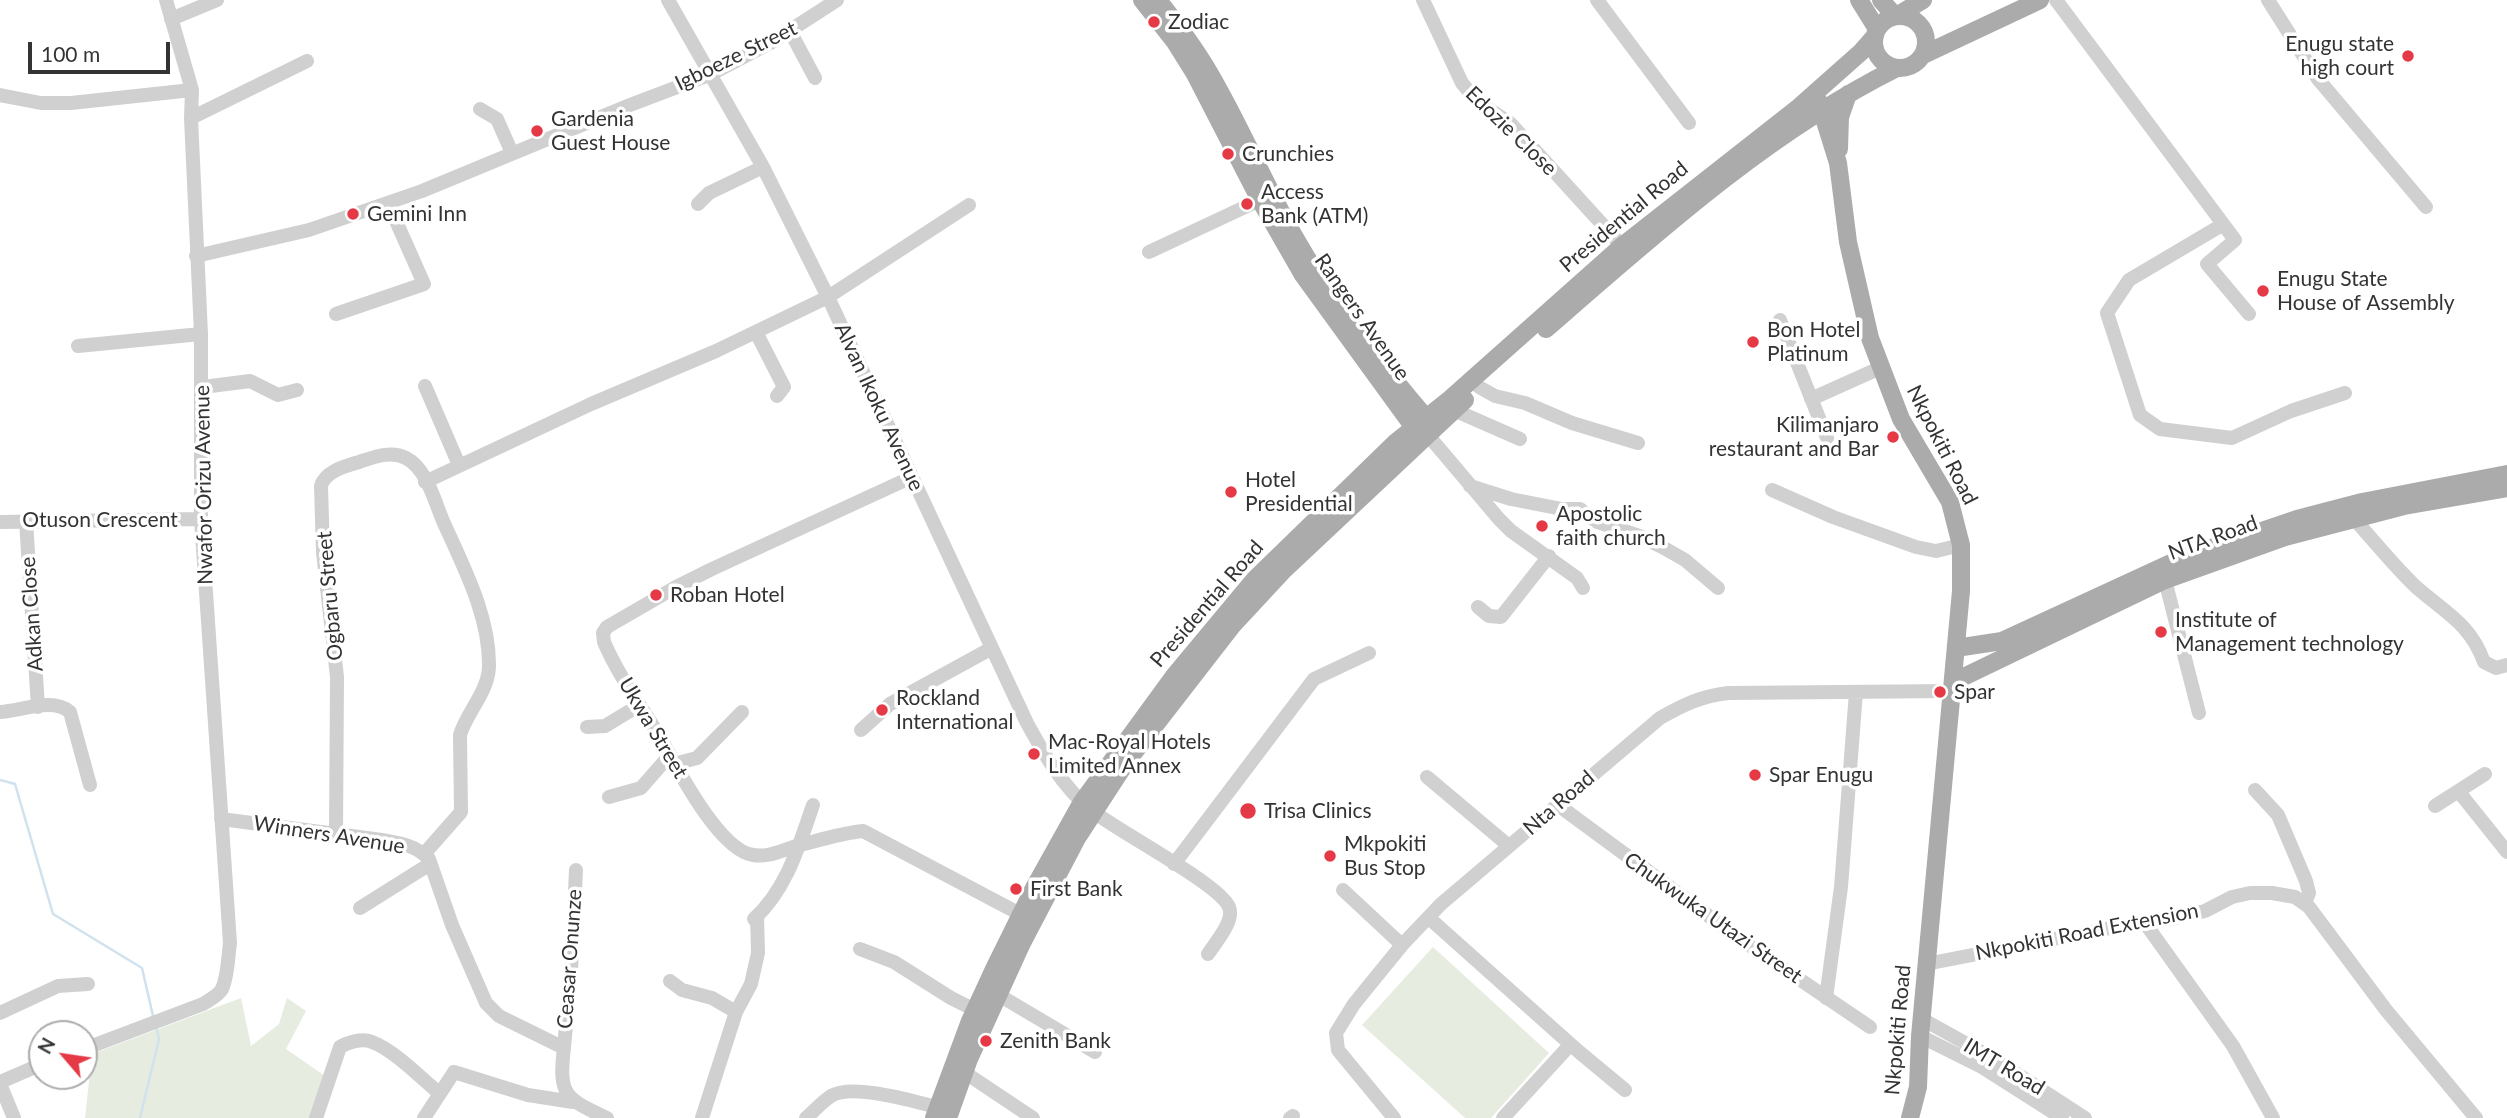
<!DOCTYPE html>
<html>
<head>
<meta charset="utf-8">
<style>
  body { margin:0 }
  #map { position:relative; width:2507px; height:1118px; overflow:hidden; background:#fff; font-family:Lato,sans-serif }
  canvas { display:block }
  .north { position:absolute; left:28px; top:1020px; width:70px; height:70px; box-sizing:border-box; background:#fff; border:2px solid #adadad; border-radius:50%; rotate:299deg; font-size:19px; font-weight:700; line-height:28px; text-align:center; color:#333 }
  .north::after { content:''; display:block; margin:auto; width:24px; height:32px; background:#e63946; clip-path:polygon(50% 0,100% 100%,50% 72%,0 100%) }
  .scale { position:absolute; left:28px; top:42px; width:142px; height:32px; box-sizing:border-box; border:4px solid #333; border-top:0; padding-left:9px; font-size:21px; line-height:24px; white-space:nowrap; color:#333; -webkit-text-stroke:5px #fff; paint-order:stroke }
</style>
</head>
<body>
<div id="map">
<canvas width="2507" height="1118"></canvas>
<div class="north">N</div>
<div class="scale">100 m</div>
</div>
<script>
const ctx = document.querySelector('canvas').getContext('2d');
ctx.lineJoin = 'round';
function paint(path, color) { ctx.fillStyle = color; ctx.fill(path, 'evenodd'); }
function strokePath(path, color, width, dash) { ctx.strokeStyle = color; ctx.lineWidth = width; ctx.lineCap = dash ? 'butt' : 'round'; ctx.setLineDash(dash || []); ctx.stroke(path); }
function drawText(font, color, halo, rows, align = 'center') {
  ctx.font = font + ' Lato,sans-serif'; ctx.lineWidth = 7; ctx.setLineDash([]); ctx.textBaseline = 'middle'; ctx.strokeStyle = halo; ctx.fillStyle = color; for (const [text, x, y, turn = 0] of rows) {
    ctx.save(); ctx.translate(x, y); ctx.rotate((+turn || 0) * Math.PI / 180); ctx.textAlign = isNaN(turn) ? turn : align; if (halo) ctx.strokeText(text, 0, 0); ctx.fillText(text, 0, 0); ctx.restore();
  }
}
paint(new Path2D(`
  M 1433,947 L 1549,1053 L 1491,1118 L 1465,1118 L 1362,1025 Z
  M 241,998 L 251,1046 L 279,1024 L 287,998 L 306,1011 L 286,1049 L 325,1076 L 309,1118 L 85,1118 L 92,1054 Z`), '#e6ecdf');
strokePath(new Path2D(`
  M 0,780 L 15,784 L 53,914 L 142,968 L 153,1016
  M 140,1118 L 159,1039 L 156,1026`), '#cfe2ee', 2.5);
strokePath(new Path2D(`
  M 668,0 L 763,167 L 828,297 L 1027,723 C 1044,754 1062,786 1090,809 C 1115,830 1220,884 1229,907 C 1235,921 1215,943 1208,954
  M 1423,0 L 1462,83 L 1472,95 L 1478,102 L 1510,123 L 1622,246
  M 1597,0 L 1689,123
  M 2056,0 L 2235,240 L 2207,264 L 2249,314
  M 2268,0 L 2318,79 L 2426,207
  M 171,19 L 217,0
  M 790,31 L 815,78
  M 0,95 L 41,103 L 71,103 L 192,90
  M 480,109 L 497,119 L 512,153
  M 191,118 L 307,61
  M 698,204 L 709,193 L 763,167
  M 2222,225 L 2129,280 L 2107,313 L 2140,415 L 2160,429 L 2232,438 L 2291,411 L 2345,393
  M 1149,252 L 1260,200
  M 196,256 L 309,230 L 422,191 L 630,105 L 709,75 L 772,42 L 837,0
  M 336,314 L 424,284 L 388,203
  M 1780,320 L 1827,438
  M 756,332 L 784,387 L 777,396
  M 78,346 L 201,334
  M 425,386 L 459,465
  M 203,387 L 250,381 L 278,395 L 297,390
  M 1479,387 L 1495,396 L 1525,403 L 1572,423 L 1638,443
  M 1811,399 L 1880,368
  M 1454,410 L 1520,439
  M 1427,434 L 1499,519 L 1511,531 L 1577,578 L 1583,588
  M 912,477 L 712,569 L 676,587 L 607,627 L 603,633 L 604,642 C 619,677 642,707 661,739 C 677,768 719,850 753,855 C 769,858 784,849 800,845 C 820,840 842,833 863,831 L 1020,914
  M 425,482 L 591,404 L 716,351 L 828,297 L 969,205
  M 1470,486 L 1511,499 L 1562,509 L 1580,509 L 1595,521 L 1642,537 L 1664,548 L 1685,560 L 1718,588
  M 1772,490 L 1833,517 L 1916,547 L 1936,551 L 1961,545
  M 2355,520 C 2375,542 2394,566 2415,586 C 2444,612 2470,623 2484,662 L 2496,668 L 2507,665
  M 26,521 L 38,707
  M 0,522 L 201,519
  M 2165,580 L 2199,713
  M 1478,607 L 1489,616 L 1501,617 L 1549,556
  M 0,712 C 21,711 53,697 70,712 L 90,785
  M 587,727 L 605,726 L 638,706
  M 861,730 L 890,704 L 992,648
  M 674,764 L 697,758 L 742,712
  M 1427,777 L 1509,846
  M 2255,790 L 2278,815 L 2306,881 L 2309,893 L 2305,903
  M 2459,792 L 2507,852
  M 609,797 L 641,788 L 669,756
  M 1558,805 L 1740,939 L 1870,1027
  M 2435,806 L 2485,774
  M 221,819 L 382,840 C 399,843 416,845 429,859 L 452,925 L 486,1003 L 499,1016 L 564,1048 C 558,1096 566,1099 607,1118
  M 336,834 L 337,677 L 323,552 L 321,486 C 325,471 346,466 359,462 C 374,457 391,450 406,458 C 427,469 434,500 443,521 C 463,566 490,616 489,667 C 488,692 467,712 460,735 L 461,812 L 424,854
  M 1174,864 L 1314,679 L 1369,653
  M 1343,890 L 1402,945
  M 360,908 L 430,864
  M 1429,918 L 1578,1051 L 1625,1090
  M 754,919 C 787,889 799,845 813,805
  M 2145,923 L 2233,1046 L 2273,1118
  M 860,949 L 894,962 L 951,998 L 975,1010
  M 1926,964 L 2111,928 L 2175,918 L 2205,911 L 2232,897 L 2250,893 L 2272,893 L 2295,897 L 2309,907 L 2386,1010 L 2476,1118
  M 670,981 L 682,990 L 712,998 L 736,1012
  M 997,994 L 1095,1052
  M 1826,998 L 1841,887 L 1856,692
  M 0,1013 L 58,986 L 88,984
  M 1922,1019 L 1996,1060 L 2085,1118
  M 1920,1036 L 1982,1067 L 2062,1118
  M 564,1048 L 572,956 L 576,870
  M 84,1049 L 203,1004 C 209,1000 218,996 222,989 C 228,976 228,957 230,943 L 201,519 L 201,334 L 191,118 L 192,90 L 166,0
  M 964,1072 L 1033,1118
  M 0,1082 L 42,1064
  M 0,1084 L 14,1118
  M 316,1118 L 340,1047 C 348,1042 362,1038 372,1042 C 394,1050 421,1078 439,1093
  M 424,1118 L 454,1072 L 528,1095 L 573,1102
  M 702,1118 L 736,1012 L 751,984 L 758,953 L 757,916
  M 806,1118 C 814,1111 822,1102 831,1096 C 852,1083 912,1101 937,1107
  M 1290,1118 L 1293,1116
  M 1394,1118 L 1338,1050 L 1336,1033 L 1354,1004 L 1402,945 L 1441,904 L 1660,718 C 1683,705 1701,696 1728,693 L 1951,691
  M 1503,1118 L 1570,1045`), '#d0d0d0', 14);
strokePath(new Path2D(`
  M 1142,0 L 1175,42 L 1195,74 L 1260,200 L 1303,275 L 1420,436
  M 1158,0 C 1177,24 1195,48 1210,74 C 1241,127 1264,183 1294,236 C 1332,303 1382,367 1432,425
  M 1859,0 L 1877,29
  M 1881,0 L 1895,16
  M 1898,15 L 1923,0
  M1874 42a26 26 0 1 1 52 0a26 26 0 1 1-52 0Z
  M 1923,55 L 2040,0
  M 1819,102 L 1838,163 L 1848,242 L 1870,338 L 1901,419 L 1950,502 L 1961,545 L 1961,591 L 1920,1036 L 1918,1087 L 1910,1118
  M 1839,149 L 1840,117 L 1848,94
  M 1546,329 C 1654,235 1768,132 1897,68
  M 1956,648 L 2002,641 L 2182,558 L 2297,519 L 2362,502 L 2507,474
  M 1953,682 L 2165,580 L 2285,537 L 2404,506 L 2507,488
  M 934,1118 L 970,1021 L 994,969 L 1034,888 L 1082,802 L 1174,676 L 1254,580 L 1396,442 L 1450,399 L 1622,246 L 1799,107 L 1861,52 L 1875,36
  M 948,1118 L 969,1059 L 1022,943 L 1077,838 L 1125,764 L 1232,626 L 1284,570 L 1465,400`), '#ababab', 18);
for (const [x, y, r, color] of [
  [1154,22,7,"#e63946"],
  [2408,56,7,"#e63946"],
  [537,131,7,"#e63946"],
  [1228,154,7,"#e63946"],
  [1247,204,7,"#e63946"],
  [353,214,7,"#e63946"],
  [2263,291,7,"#e63946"],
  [1753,342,7,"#e63946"],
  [1893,437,7,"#e63946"],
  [1231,492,7,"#e63946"],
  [1542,526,7,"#e63946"],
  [656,595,7,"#e63946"],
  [2161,632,7,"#e63946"],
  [1940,692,7,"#e63946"],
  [882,710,7,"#e63946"],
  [1034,754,7,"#e63946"],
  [1755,775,7,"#e63946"],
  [1248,811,9,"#e63946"],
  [1330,856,7,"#e63946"],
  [1016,889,7,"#e63946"],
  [986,1041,7,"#e63946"]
]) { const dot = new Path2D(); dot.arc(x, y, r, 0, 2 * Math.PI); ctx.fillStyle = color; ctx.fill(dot); strokePath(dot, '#fff', 2.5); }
drawText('21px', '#333', '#fff', [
  ["Zodiac",1168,22],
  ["Enugu state",2394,44,"right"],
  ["high court",2394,68,"right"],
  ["Gardenia",551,119],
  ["Guest House",551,143],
  ["Crunchies",1242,154],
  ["Access",1261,192],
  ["Bank (ATM)",1261,216],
  ["Gemini Inn",367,214],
  ["Enugu State",2277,279],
  ["House of Assembly",2277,303],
  ["Bon Hotel",1767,330],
  ["Platinum",1767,354],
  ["Kilimanjaro",1879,425,"right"],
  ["restaurant and Bar",1879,449,"right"],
  ["Hotel",1245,480],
  ["Presidential",1245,504],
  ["Apostolic",1556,514],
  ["faith church",1556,538],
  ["Roban Hotel",670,595],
  ["Institute of",2175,620],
  ["Management technology",2175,644],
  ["Spar",1954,692],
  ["Rockland",896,698],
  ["International",896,722],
  ["Mac-Royal Hotels",1048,742],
  ["Limited Annex",1048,766],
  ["Spar Enugu",1769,775],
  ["Trisa Clinics",1264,811],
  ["Mkpokiti",1344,844],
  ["Bus Stop",1344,868],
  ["First Bank",1030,889],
  ["Zenith Bank",1000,1041]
], 'left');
drawText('21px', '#333', '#fff', [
  ["Igboeze Street",736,56,-26],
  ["Edozie Close",1511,131,44],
  ["Presidential Road",1624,217,-40],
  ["Rangers Avenue",1362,317,55],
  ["Alvan Ikoku Avenue",879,407,65],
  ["Nkpokiti Road",1942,445,63],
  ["Nwafor Orizu Avenue",204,485,-91],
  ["Otuson Crescent",100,520],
  ["NTA Road",2213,538,-20],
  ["Ogbaru Street",330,596,-95],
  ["Presidential Road",1207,604,-49],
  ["Adkan Close",32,614,-94],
  ["Ukwa Street",653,728,59],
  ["Nta Road",1559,803,-41],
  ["Winners Avenue",329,835,9],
  ["Chukwuka Utazi Street",1713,918,35],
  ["Nkpokiti Road Extension",2087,932,-11],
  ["Ceasar Onunze",570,959,-86],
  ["Nkpokiti Road",1898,1030,-85],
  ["IMT Road",2004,1067,31]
]);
</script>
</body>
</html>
